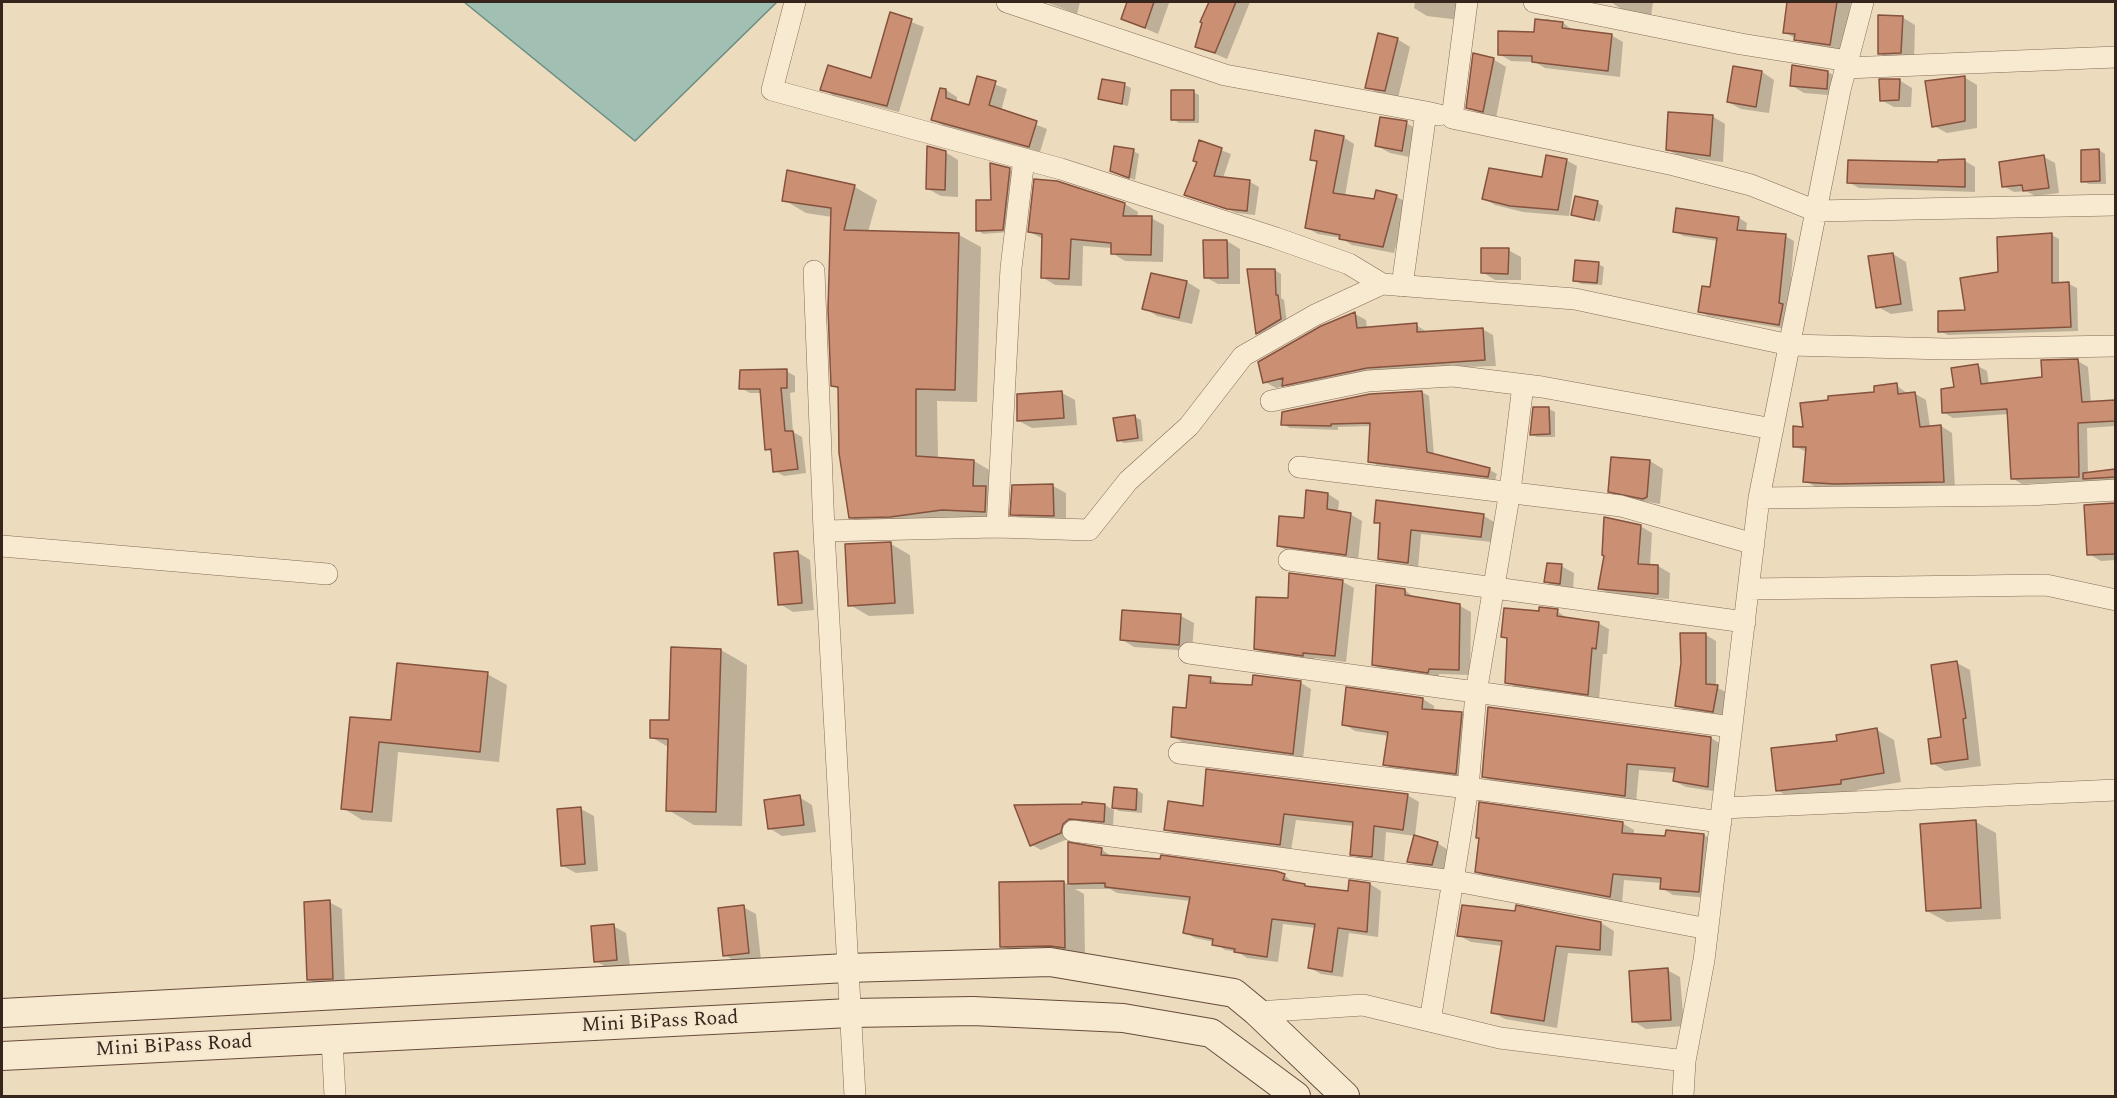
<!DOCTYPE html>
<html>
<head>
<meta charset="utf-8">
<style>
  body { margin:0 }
  #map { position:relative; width:2117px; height:1098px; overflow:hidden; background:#eddbbe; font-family:Spectral,serif }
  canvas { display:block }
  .frame { position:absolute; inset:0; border:3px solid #35251c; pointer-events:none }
</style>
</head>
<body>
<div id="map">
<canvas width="2117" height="1098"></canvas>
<div class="frame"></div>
</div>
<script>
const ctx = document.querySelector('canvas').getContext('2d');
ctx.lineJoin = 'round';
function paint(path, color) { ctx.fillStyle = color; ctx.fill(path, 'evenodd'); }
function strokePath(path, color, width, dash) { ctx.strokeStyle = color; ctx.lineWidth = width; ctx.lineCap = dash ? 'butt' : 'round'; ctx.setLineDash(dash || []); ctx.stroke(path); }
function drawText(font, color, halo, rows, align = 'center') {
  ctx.font = font + ' Spectral,serif'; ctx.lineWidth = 4.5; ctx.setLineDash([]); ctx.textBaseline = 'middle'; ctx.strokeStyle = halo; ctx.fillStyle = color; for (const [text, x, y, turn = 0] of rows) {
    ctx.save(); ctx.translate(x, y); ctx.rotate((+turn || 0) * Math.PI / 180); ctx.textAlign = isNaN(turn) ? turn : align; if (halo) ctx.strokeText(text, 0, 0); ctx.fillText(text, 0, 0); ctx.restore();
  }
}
const water = new Path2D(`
  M 464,2 L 777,2 L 635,141 Z`);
paint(water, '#a2bfb3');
strokePath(water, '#698c80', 1.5);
paint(new Path2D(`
  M 1046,2 L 1080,2 L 1077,14 Z
  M 1128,2 L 1169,3 L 1158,34 L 1123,19 Z
  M 1210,2 L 1250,2 L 1227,59 L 1197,46 L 1204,23 L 1202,21 Z
  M 1415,2 L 1463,2 L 1460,20 L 1427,16 L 1414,8 Z
  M 1611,2 L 1653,2 L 1651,16 L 1624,11 Z
  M 1788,2 L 1851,2 L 1843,52 L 1809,46 L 1784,32 Z
  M 891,14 L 924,27 L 899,112 L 834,96 L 822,89 L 872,80 Z
  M 1902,17 L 1915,25 L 1914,60 L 1892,61 L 1879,53 Z
  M 1546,19 L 1562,22 L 1574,31 L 1611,35 L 1623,42 L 1620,77 L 1545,68 L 1535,62 L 1511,61 L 1499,54 L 1535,33 Z
  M 1397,39 L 1410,47 L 1398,98 L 1380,94 L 1367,87 Z
  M 1493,59 L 1506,67 L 1496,118 L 1481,115 L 1468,107 Z
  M 1762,72 L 1774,80 L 1769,113 L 1741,109 L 1728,102 Z
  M 1828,72 L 1841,80 L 1840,96 L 1804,93 L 1791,85 Z
  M 1964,77 L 1977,85 L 1977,128 L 1947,133 L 1934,126 Z
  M 978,78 L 1007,89 L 1001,111 L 1047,129 L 1040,152 L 944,126 L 933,120 L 946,90 L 957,97 L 957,103 L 970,106 Z
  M 1899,80 L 1912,88 L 1911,107 L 1894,107 L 1881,100 Z
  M 1125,85 L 1131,88 L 1128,106 L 1100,99 Z
  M 1193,92 L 1199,95 L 1199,123 L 1179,123 L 1173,119 Z
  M 1712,116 L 1725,124 L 1723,162 L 1680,157 L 1667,149 Z
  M 1406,123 L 1419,130 L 1414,158 L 1390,153 L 1377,146 Z
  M 1343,137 L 1354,144 L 1345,196 L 1375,201 L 1377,192 L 1397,197 L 1408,203 L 1394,253 L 1352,245 L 1341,238 L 1318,234 L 1307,228 L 1318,163 L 1311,159 Z
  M 1200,142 L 1231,154 L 1223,178 L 1250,182 L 1259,187 L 1255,215 L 1237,213 L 1186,194 L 1198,162 Z
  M 2099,150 L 2105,154 L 2106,184 L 2089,184 L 2083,181 Z
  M 1133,151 L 1139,154 L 1135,180 L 1112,171 Z
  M 945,152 L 958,160 L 958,197 L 941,196 L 928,189 Z
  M 2044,157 L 2055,163 L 2059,193 L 2035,196 L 2026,191 L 2014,192 L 2003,186 Z
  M 1566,160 L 1577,166 L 1569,216 L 1523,212 L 1495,205 L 1484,199 L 1543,179 Z
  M 1965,161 L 1975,167 L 1975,192 L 1859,188 L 1848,182 Z
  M 1009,170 L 1016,173 L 1009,232 L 983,234 L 978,230 Z
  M 788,172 L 855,187 L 877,200 L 868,232 L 959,235 L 981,247 L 977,402 L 937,401 L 938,459 L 974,461 L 996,474 L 1007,524 L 872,530 L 850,517 L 840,390 L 833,386 L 832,217 L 806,213 L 784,200 Z
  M 1057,183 L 1125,204 L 1138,212 L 1137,218 L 1151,218 L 1164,225 L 1163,262 L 1125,261 L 1112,253 L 1112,248 L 1083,246 L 1082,286 L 1055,285 L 1042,277 L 1043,239 L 1030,232 Z
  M 1597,202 L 1603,206 L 1600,222 L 1572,214 Z
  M 1739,218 L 1747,223 L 1746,232 L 1785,236 L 1794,241 L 1787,329 L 1708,316 L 1699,311 L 1711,289 L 1718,241 L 1683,236 L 1675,231 Z
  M 2052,235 L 2059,239 L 2059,284 L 2069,284 L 2077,288 L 2078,331 L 1948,335 L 1940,331 L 1966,312 L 2000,273 Z
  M 1227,241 L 1240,249 L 1240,284 L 1218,284 L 1205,277 Z
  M 1508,250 L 1521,257 L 1521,280 L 1495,280 L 1482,272 Z
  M 1893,254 L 1906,262 L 1913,311 L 1891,314 L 1878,307 Z
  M 1598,264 L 1604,267 L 1602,285 L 1581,284 L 1575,280 Z
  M 1275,270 L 1281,274 L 1281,298 L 1284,300 L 1287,323 L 1263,336 L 1257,333 Z
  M 1152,274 L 1187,282 L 1200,290 L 1192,324 L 1157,316 L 1144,308 Z
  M 1355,314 L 1366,320 L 1367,328 L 1416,325 L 1427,332 L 1482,329 L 1493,335 L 1496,366 L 1430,368 L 1295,391 L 1286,386 L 1276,388 L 1265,382 Z
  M 2078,361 L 2088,367 L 2091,403 L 2116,401 L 2116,426 L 2087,428 L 2088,474 L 2116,470 L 2116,485 L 2090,481 L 2022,484 L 2012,478 L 2009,414 L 1953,418 L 1943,412 L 1956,388 L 1978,366 L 1987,371 L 1989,385 L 2044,378 Z
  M 786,371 L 795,376 L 795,392 L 790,393 L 793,432 L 802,437 L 806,473 L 784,476 L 775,471 L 773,453 L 766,449 L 762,393 L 750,393 L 741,388 Z
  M 1896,385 L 1908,394 L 1914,393 L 1926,400 L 1930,427 L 1941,426 L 1952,433 L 1955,488 L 1816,487 L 1805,481 L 1807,452 L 1794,446 L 1805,428 Z
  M 1422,392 L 1429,396 L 1434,455 L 1490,470 L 1497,474 L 1495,480 L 1377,465 L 1370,461 L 1371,426 L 1338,427 L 1338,430 L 1290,428 L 1283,424 Z
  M 1062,393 L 1075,400 L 1077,425 L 1032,428 L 1019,421 Z
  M 1549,409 L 1555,412 L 1555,437 L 1537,437 L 1531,434 Z
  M 1135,417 L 1141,420 L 1143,441 L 1124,443 L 1118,440 Z
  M 1650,461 L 1663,469 L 1660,504 L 1623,498 L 1610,491 Z
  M 1053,486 L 1066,493 L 1066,523 L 1025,521 L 1012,514 Z
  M 1328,494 L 1339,501 L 1338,512 L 1350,514 L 1362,521 L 1358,561 L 1290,552 L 1278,546 Z
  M 2116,503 L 2116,560 L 2101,561 L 2089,554 L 2086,506 Z
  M 1484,516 L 1494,522 L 1491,542 L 1421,534 L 1418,568 L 1390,564 L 1379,558 L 1381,525 L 1375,522 Z
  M 1640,526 L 1652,533 L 1650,566 L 1658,566 L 1670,573 L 1669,599 L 1611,595 L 1600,588 Z
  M 891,544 L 910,555 L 914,614 L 869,616 L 850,605 Z
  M 797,552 L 810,560 L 814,610 L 793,612 L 780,604 Z
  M 1561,566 L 1574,573 L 1573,590 L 1558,588 L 1545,581 Z
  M 1343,582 L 1354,588 L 1346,662 L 1315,658 L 1315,661 L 1267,655 L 1255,648 L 1290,599 Z
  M 1405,590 L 1416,599 L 1460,606 L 1471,612 L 1470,675 L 1439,674 L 1439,678 L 1384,671 L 1373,664 Z
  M 1505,609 L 1557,611 L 1568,619 L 1598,623 L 1609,629 L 1607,654 L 1603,654 L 1599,700 L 1518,689 L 1507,682 L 1508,639 L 1503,636 Z
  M 1123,611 L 1181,616 L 1194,623 L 1192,651 L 1134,647 L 1121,639 Z
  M 1706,635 L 1716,641 L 1716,687 L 1728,693 L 1724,717 L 1688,712 L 1677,706 Z
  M 721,650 L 747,665 L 742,826 L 694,825 L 668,810 L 670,748 L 651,737 L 670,722 Z
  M 1957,663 L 1970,670 L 1981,766 L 1945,771 L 1932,763 L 1943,739 Z
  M 487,674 L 507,685 L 499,762 L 398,752 L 392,822 L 362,820 L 343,808 L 351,718 L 393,722 Z
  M 1210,679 L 1220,684 L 1254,687 L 1301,683 L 1311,689 L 1303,759 L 1182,742 L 1172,736 L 1187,709 Z
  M 1347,689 L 1423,699 L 1434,706 L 1434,711 L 1461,713 L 1473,720 L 1467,779 L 1396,771 L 1385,764 L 1389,736 L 1355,731 L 1344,724 Z
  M 1877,730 L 1894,740 L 1901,782 L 1857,790 L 1857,793 L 1794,800 L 1777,790 L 1838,742 Z
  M 1711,738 L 1723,745 L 1719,792 L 1686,787 L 1674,781 L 1675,773 L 1639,770 L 1636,802 L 1495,783 L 1483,776 Z
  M 1115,789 L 1137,790 L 1143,794 L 1142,813 L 1119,811 L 1114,808 L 1113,827 L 1070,838 L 1041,850 L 1032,845 L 1083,805 L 1105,805 L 1113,810 Z
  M 1407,795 L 1419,802 L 1415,836 L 1386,832 L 1384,863 L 1364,861 L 1352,854 L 1354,826 L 1296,820 L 1291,851 L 1178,836 L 1166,829 L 1204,807 Z
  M 799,797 L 812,805 L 816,832 L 782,836 L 769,828 Z
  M 581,809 L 594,816 L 598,871 L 576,873 L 563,866 Z
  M 1976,822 L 1996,833 L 2001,919 L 1947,922 L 1927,911 Z
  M 1622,823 L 1634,830 L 1634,836 L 1666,838 L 1704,835 L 1715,842 L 1710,898 L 1673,895 L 1662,888 L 1662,883 L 1624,880 L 1622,903 L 1488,878 L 1476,871 Z
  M 1437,843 L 1450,851 L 1445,872 L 1421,869 L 1409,861 Z
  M 1070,844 L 1101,849 L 1112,857 L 1284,875 L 1294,883 L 1310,888 L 1349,893 L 1350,882 L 1370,884 L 1381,891 L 1378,937 L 1349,933 L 1343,977 L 1321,974 L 1310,968 L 1316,928 L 1283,924 L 1278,962 L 1247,958 L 1238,952 L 1225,950 L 1214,942 L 1195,938 L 1184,932 L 1191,901 L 1117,893 L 1110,889 L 1075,889 L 1084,894 L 1085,958 L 1022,957 L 1002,946 L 1064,882 L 1070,886 Z
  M 329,902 L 342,909 L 345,986 L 321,987 L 308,979 Z
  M 743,907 L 756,914 L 761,960 L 738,963 L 725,955 Z
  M 1601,923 L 1614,931 L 1612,956 L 1568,953 L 1557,1028 L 1505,1019 L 1492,1012 L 1503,946 L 1471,942 L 1458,935 Z
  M 613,926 L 626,933 L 630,967 L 609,969 L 596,961 Z
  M 1667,970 L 1680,977 L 1684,1026 L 1646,1029 L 1633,1021 Z`), '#0003');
const building = new Path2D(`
  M 1127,2 L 1154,2 L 1145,28 L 1121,19 Z
  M 1209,2 L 1236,2 L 1215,53 L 1195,47 L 1202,23 L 1200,22 Z
  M 1787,2 L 1837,2 L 1830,45 L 1794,40 L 1795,34 L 1783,33 Z
  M 890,12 L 912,19 L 887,106 L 820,90 L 828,65 L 871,78 Z
  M 1878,15 L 1903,16 L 1901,53 L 1878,54 Z
  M 1535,19 L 1563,22 L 1562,28 L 1612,34 L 1608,71 L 1532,62 L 1532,56 L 1498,55 L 1498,31 L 1534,32 Z
  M 1378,33 L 1398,38 L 1385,91 L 1365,88 Z
  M 1473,53 L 1494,58 L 1483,112 L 1466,108 Z
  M 1792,65 L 1828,71 L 1827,89 L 1790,86 Z
  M 1733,66 L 1762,71 L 1756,107 L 1727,102 Z
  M 977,76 L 996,81 L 989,105 L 1037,121 L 1029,147 L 931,120 L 940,88 L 946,89 L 946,98 L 969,105 Z
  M 1965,76 L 1965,121 L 1932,127 L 1925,81 Z
  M 1102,79 L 1125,83 L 1122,104 L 1098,99 Z
  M 1879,79 L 1900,79 L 1899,100 L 1880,101 Z
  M 1171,90 L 1194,90 L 1194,120 L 1171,120 Z
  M 1668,112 L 1713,115 L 1710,156 L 1666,150 Z
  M 1380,117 L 1407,121 L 1402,151 L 1375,146 Z
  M 1315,130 L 1344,136 L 1333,193 L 1374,199 L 1376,190 L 1397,195 L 1383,247 L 1339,239 L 1340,235 L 1305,228 L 1317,161 L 1310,160 Z
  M 1199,140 L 1222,148 L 1214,176 L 1250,180 L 1247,211 L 1227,209 L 1184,195 L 1197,162 L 1193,161 Z
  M 927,146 L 946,151 L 945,190 L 926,189 Z
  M 1114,146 L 1134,149 L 1129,178 L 1110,171 Z
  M 2099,149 L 2100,181 L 2081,182 L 2081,150 Z
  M 1546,155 L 1567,159 L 1558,210 L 1510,206 L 1482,199 L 1489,168 L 1542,177 Z
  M 2044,155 L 2049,188 L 2023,191 L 2022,185 L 2002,187 L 1999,162 Z
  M 1965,159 L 1965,187 L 1847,183 L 1848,160 L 1938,162 L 1938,160 Z
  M 990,163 L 1010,168 L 1003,230 L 976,231 L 976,200 L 991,200 Z
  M 787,170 L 855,185 L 844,230 L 959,233 L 955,390 L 916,389 L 916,456 L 974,460 L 973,486 L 986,486 L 985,512 L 942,510 L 890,517 L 849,518 L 839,453 L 838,387 L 831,386 L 828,309 L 831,208 L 782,201 Z
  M 1034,179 L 1057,181 L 1125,203 L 1123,216 L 1152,216 L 1151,255 L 1111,254 L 1111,243 L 1071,239 L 1069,279 L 1041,278 L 1042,234 L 1028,232 Z
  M 1575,196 L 1598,201 L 1594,220 L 1571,215 Z
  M 1676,208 L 1739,217 L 1737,230 L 1786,234 L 1779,303 L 1783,304 L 1779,325 L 1698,312 L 1702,286 L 1710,287 L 1717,238 L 1673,232 Z
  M 2052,233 L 2052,283 L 2069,282 L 2071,327 L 1938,332 L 1938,311 L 1965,310 L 1960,278 L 1998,272 L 1997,237 Z
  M 1203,240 L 1227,240 L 1228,278 L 1204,278 Z
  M 1481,248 L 1509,248 L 1508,274 L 1481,273 Z
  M 1893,253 L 1901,304 L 1876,308 L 1868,256 Z
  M 1575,260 L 1599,262 L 1597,283 L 1573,281 Z
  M 1247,269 L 1275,269 L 1276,295 L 1278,295 L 1281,319 L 1256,334 Z
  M 1151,273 L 1187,281 L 1179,318 L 1142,309 Z
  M 1355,312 L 1357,328 L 1417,323 L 1417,332 L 1483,328 L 1485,360 L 1367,368 L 1282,386 L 1283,378 L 1263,383 L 1258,362 L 1321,326 Z
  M 2078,359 L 2082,402 L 2115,400 L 2115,421 L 2078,423 L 2079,477 L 2011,479 L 2007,409 L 1942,413 L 1941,389 L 1954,387 L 1951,368 L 1978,364 L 1981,384 L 2042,377 L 2041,360 Z
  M 787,369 L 787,388 L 781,388 L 785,431 L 793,431 L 798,469 L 773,472 L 771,449 L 765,450 L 760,389 L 739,389 L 740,370 Z
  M 1897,383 L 1898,394 L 1915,392 L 1920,427 L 1941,425 L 1944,482 L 1834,484 L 1803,482 L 1806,447 L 1793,447 L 1793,426 L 1803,427 L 1800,403 L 1828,400 L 1828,396 L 1874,392 L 1874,386 Z
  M 1062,391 L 1064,418 L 1017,421 L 1017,394 Z
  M 1422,391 L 1427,452 L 1490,468 L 1488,477 L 1368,462 L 1370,423 L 1331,424 L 1331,426 L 1281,425 L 1282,412 L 1370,394 Z
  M 1533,407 L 1549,407 L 1550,434 L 1530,435 Z
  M 1135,415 L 1138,438 L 1117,441 L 1113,418 Z
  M 1611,457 L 1650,460 L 1647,497 L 1643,499 L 1608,492 Z
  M 2115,469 L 2115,477 L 2083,479 L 2083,473 Z
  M 1053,484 L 1054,516 L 1010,515 L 1012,485 Z
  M 1306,490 L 1328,493 L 1327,509 L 1351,513 L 1346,555 L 1277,546 L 1279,516 L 1304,518 Z
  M 1376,500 L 1484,514 L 1481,537 L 1411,530 L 1408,563 L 1378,559 L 1380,523 L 1374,523 Z
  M 2115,503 L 2115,554 L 2087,555 L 2084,505 Z
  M 1604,517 L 1641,525 L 1638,564 L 1658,565 L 1658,594 L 1598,589 L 1604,556 L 1602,555 Z
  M 891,542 L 895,603 L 848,606 L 845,544 Z
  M 798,551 L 802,603 L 778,605 L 774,553 Z
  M 1547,563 L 1562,564 L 1560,584 L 1544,582 Z
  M 1289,573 L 1343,580 L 1335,656 L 1303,653 L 1303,656 L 1254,649 L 1256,597 L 1288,598 Z
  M 1376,585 L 1405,589 L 1405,595 L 1460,604 L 1459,670 L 1429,669 L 1428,673 L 1372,665 Z
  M 1539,607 L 1558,609 L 1557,616 L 1599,622 L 1596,649 L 1592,648 L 1588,695 L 1505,683 L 1507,638 L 1501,637 L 1504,608 L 1539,611 Z
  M 1122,610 L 1181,614 L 1179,645 L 1120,640 Z
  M 1680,633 L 1706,633 L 1706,684 L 1718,685 L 1713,712 L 1675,706 L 1681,663 Z
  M 671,647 L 721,649 L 716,812 L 666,811 L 668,739 L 650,738 L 650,720 L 669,720 Z
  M 1957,661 L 1966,718 L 1963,719 L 1968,759 L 1931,764 L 1928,739 L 1941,737 L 1931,665 Z
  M 397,663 L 488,672 L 480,752 L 379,742 L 372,812 L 341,809 L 350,717 L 391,720 Z
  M 1189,675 L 1211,677 L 1210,683 L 1252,685 L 1253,675 L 1301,681 L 1293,754 L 1171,737 L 1173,707 L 1186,708 Z
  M 1346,687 L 1423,698 L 1422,709 L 1462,712 L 1456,774 L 1383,765 L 1388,732 L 1342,725 Z
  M 1488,707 L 1711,737 L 1708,787 L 1673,781 L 1675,768 L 1627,764 L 1625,796 L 1482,777 Z
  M 1877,728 L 1884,773 L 1841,780 L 1841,784 L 1776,791 L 1771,748 L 1837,741 L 1836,735 Z
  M 1206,769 L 1408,794 L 1403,830 L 1374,826 L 1372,857 L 1350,855 L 1353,822 L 1284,814 L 1280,845 L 1164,830 L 1168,801 L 1203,806 Z
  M 1114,787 L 1137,789 L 1136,810 L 1112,808 Z
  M 800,795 L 804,825 L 768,829 L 764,800 Z
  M 1082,802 L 1105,804 L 1104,822 L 1069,819 L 1063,824 L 1061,833 L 1030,846 L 1014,805 L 1082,804 Z
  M 1479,802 L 1623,822 L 1622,833 L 1665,836 L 1666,830 L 1704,834 L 1699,892 L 1660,889 L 1661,878 L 1613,874 L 1610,897 L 1475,872 L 1479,838 L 1476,838 Z
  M 581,807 L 585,864 L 561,866 L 557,809 Z
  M 1976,820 L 1981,908 L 1926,911 L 1920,824 Z
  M 1414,835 L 1438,842 L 1432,865 L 1407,862 Z
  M 1068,842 L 1102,848 L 1101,855 L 1160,859 L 1161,855 L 1276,871 L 1285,874 L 1283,880 L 1305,884 L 1305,886 L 1348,891 L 1349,880 L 1370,883 L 1367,932 L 1338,928 L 1332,972 L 1308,968 L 1315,924 L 1272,919 L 1267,957 L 1234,952 L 1235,949 L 1212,945 L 1213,939 L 1183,933 L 1190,897 L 1105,887 L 1105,883 L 1068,884 Z
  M 1064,881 L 1065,948 L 1050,946 L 1000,947 L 999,882 Z
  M 330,900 L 333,979 L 307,980 L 304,902 Z
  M 744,905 L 749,953 L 723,956 L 718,908 Z
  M 1462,905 L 1515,911 L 1516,905 L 1601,922 L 1600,950 L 1556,946 L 1544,1021 L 1491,1013 L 1502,941 L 1457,936 Z
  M 614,924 L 617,960 L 594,962 L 591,926 Z
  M 1668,968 L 1671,1020 L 1632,1022 L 1629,971 Z`);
paint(building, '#cb9074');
strokePath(building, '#84523d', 1.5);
const street = new Path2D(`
  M 795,2 L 772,90 L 1061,169 L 1276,238 L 1349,264 L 1382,284 L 1575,299 L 1790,345 L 1946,349 L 2116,346
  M 1007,2 L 1225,75 L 1426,112
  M 1467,2 L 1452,118 L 1674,165 L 1751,185 L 1816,211 L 2116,205
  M 1534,2 L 1741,44 L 1848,61
  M 1846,68 L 2116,57
  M 814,271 L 824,531 L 997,527 L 1089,530 L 1128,481 L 1189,426 L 1243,356 L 1315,315 L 1382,284
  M 1402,286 L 1426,112 L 1439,115
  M 1271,401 L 1368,381 L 1453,376 L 1542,387 L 1773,429
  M 1299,467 L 1621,506 L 1754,544
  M 1759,498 L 2029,495 L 2116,490
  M 997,527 L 1011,268 L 1024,159
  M 824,531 L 855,1096
  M 2,546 L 327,574
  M 1289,560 L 1745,622
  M 1749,589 L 2046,585 L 2116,600
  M 1189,653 L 1732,727
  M 1179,753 L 1468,788 L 1721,822
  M 1723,808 L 2116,790
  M 1073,831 L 1461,882 L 1708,929
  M 1257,1012 L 1363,1005 L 1500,1038 L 1685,1061 L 1683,1096
  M 1430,1021 L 1468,788 L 1476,693 L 1510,491 L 1523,385
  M 332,1040 L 335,1096
  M 1685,1061 L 1704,960 L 1759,498 L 1840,90 L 1863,2`);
const secondary = new Path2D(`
  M 2,1013 L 847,968 L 1050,962 L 1234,993 L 1257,1012 L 1345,1096
  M 2,1056 L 850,1013 L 973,1011 L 1123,1018 L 1211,1033 L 1296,1096`);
strokePath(street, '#856b57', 22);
strokePath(secondary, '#674c3b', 30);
strokePath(street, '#f8e9d1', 21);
strokePath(secondary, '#f8e9d1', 28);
drawText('20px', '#35251c', '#f5e6ce', [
  ["Mini BiPass Road",660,1023,-3],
  ["Mini BiPass Road",174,1047,-3]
]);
</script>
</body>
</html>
